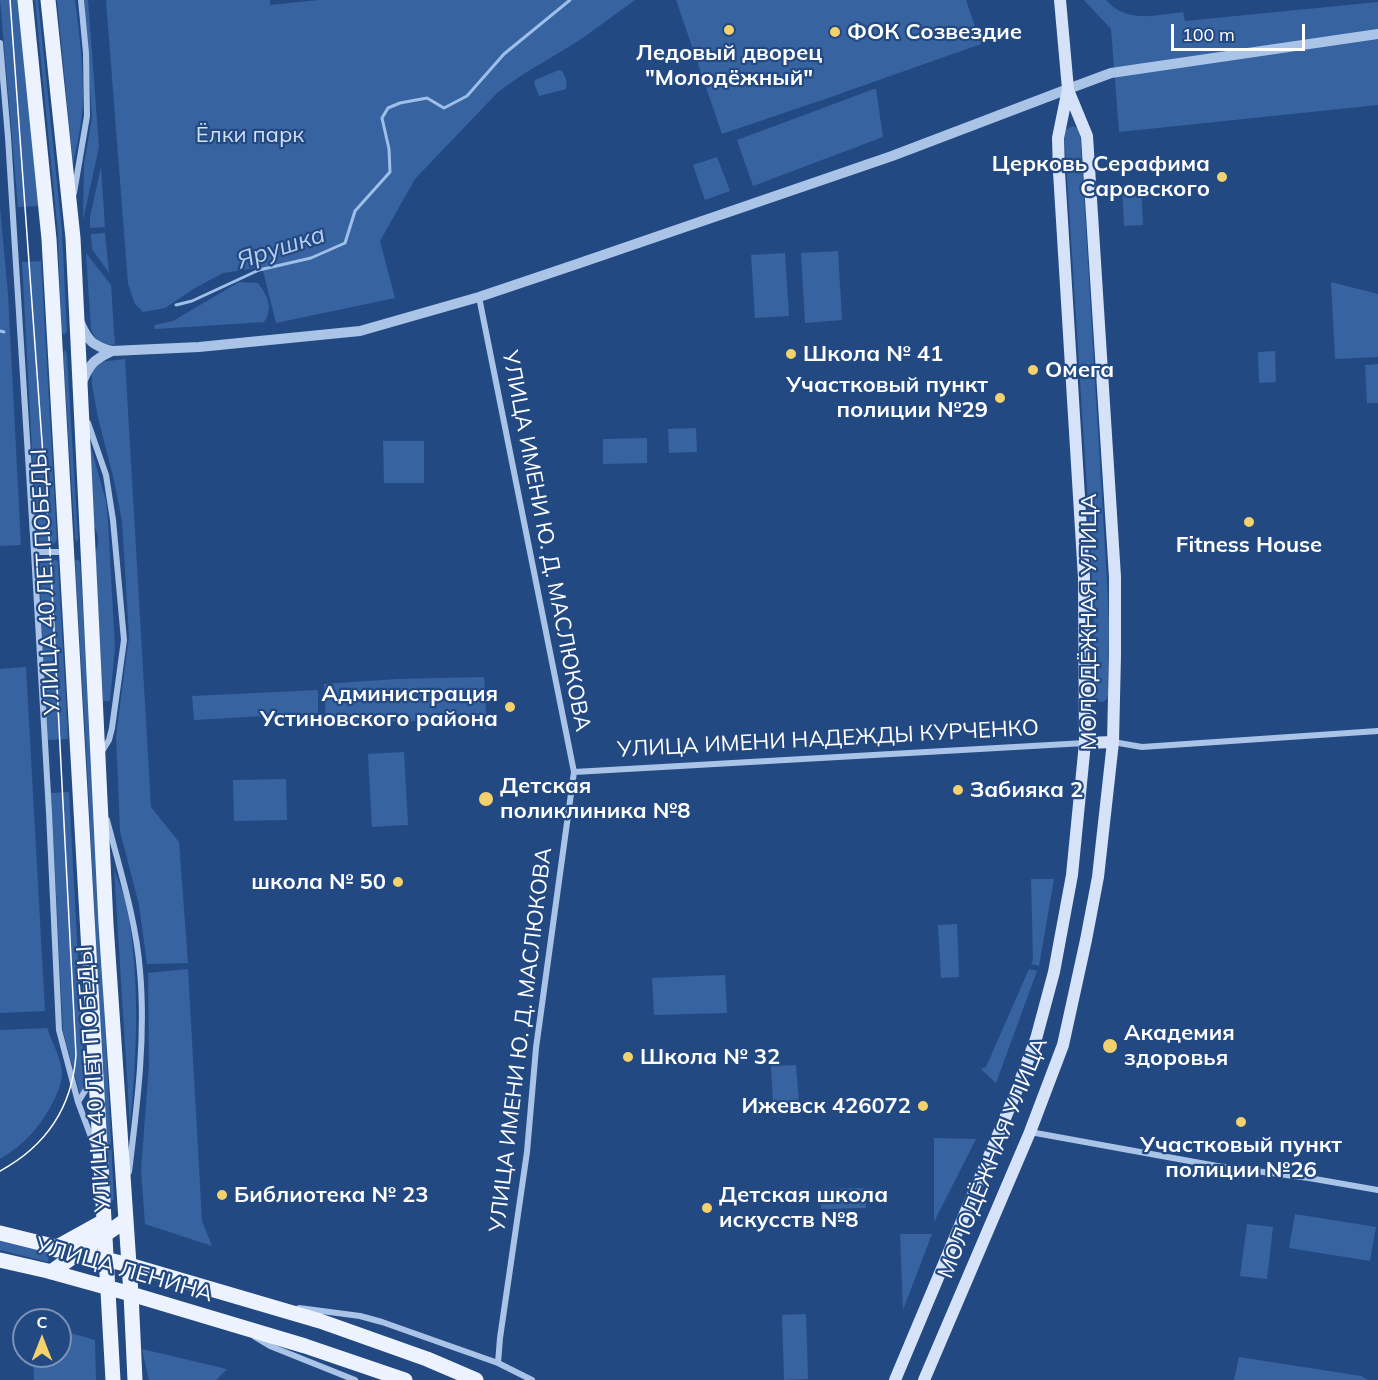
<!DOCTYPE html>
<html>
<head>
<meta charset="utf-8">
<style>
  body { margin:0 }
  #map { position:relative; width:1378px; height:1380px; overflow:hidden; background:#234983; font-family:Mulish,sans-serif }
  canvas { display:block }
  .north { position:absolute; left:12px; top:1308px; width:60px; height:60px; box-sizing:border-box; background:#234983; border:2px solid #7b92b5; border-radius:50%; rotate:0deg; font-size:16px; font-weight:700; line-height:24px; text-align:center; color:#fff }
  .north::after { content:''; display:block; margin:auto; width:21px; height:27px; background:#f3d16d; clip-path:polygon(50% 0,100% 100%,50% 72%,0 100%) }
  .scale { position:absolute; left:1171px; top:24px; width:134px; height:27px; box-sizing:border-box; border:3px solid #fff; border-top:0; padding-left:8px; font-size:18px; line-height:21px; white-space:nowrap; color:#fff; -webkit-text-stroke:4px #234983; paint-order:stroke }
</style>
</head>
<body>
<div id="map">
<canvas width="1378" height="1380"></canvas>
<div class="north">С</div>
<div class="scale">100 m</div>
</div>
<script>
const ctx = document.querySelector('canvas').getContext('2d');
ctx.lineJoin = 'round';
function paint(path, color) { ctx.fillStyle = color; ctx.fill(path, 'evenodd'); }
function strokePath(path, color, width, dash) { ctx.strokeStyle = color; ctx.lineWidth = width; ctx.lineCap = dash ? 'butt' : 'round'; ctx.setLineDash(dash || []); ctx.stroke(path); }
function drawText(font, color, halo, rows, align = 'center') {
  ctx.font = font + ' Mulish,sans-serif'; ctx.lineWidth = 4.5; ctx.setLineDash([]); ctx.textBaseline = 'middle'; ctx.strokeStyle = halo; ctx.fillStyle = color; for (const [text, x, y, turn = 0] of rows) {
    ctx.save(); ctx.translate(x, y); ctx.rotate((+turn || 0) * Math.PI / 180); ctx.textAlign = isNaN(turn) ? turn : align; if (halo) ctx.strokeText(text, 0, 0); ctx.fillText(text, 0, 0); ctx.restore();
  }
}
paint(new Path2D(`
  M 0,0 L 19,0 L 38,206 L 18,207 Z
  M 35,0 L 38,0 L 62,231 L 67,332 L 64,335 L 61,332 L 58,234 Z
  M 57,0 L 75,0 C 79,30 83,64 83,94 C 83,118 78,141 73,164 Z
  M 84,0 L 88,0 L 99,147 L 83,220 L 84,164 L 92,118 Z
  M 106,0 L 270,0 L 270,5 L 318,0 L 635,0 L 580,40 L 522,75 L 498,92 L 415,179 L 380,241 L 395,298 L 276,323 L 262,267 L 223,273 L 195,288 L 165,308 L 143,312 L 135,304 L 128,284 Z
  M 676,0 L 966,0 L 981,44 L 828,98 L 722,134 Z
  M 1084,0 L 1106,0 C 1127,24 1156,15 1183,12 L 1185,21 L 1378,2 L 1378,105 L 1119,132 L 1111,29 Z
  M 559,70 L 562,71 C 565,75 568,84 566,89 L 539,96 L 534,83 L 535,80 Z
  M 874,89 L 876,89 L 883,137 L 753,186 L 737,140 Z
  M 1073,126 L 1080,129 L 1107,582 L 1109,626 L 1108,695 L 1107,699 L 1103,702 L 1096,701 L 1093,696 L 1094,625 L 1090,536 L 1064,130 Z
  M 717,157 L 730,191 L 705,200 L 693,165 Z
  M 101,167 L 105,227 L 90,228 L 90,217 Z
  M 1141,184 L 1143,225 L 1124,226 L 1122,185 Z
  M 0,208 L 8,294 L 21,545 L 0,546 Z
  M 105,233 L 109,273 L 92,249 L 91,234 Z
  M 838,251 L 842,320 L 805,323 L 801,253 Z
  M 86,253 L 111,285 L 115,345 C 101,344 98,343 91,330 Z
  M 785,253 L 789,316 L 755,318 L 751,255 Z
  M 41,261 L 57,540 L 53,545 L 37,545 L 22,262 Z
  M 239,282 L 258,283 C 267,295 274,308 264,322 L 156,329 L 154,328 L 155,325 L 173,321 Z
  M 1331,282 L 1378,294 L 1378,357 L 1335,359 Z
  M 65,349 L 67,355 L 78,538 L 77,542 L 75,538 L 63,354 Z
  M 1275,351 L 1276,382 L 1259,383 L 1258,352 Z
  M 125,359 L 151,807 L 179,842 L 188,963 L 147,964 L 139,905 L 120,831 L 116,736 L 129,636 L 122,521 L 113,476 L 98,418 L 92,385 L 92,371 L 99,362 Z
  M 1378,364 L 1378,403 L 1367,403 L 1365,365 Z
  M 696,428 L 697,452 L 669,453 L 668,429 Z
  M 647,438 L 647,463 L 603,464 L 603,439 Z
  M 383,441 L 424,441 L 424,483 L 384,483 Z
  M 90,444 L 106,501 L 108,522 L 115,647 L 110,701 L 103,701 L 95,553 C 100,543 99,535 94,526 Z
  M 41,559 L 52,559 L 58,561 L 68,739 L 47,740 L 39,563 Z
  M 78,559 L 80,562 L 91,747 L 114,1199 L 112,1201 L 109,1199 L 86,748 L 75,561 Z
  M 26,667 L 45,1011 L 0,1013 L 0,669 Z
  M 484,677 L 487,730 L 467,720 L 326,723 L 324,684 L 397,679 Z
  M 318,690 L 318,713 L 194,720 L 192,696 Z
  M 404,752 L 408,825 L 372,827 L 368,754 Z
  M 286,779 L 287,820 L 234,821 L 233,780 Z
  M 69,792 L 85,1086 L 80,1094 L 63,1031 L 51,793 Z
  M 114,869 C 119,883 126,898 128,913 C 140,983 137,1054 130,1125 Z
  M 1031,879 L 1054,879 L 1039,966 L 1031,964 L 1033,960 Z
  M 957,924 L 959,977 L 941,978 L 938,925 Z
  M 188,969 L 202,1221 L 212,1246 L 145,1224 L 141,1170 L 149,1065 L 148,973 Z
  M 1029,969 L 1037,971 L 996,1083 L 981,1069 L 986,1067 Z
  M 725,975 L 727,1013 L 654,1015 L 652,978 Z
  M 47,1028 C 52,1042 61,1058 62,1073 C 62,1082 58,1092 54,1100 C 42,1125 24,1145 0,1159 L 0,1030 Z
  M 796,1065 L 799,1102 L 773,1104 L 771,1066 Z
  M 934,1138 L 976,1139 L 934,1222 Z
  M 865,1188 L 866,1208 L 821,1209 L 821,1189 Z
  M 1295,1214 L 1376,1227 L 1370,1261 L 1289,1248 Z
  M 1247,1224 L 1273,1227 L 1267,1279 L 1240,1276 Z
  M 900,1234 L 932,1234 L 903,1310 Z
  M 0,1241 L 50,1252 L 48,1262 L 0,1250 Z
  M 806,1314 L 808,1379 L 784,1380 L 782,1315 Z
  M 60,1330 L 95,1340 L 96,1380 L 34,1380 L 33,1356 L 60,1356 Z
  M 142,1349 L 227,1369 L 216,1380 L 149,1380 Z
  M 1239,1357 L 1361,1376 L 1368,1380 L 1234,1380 Z`), '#3763a0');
strokePath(new Path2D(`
  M 176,305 L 192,301 L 259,270 L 311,258 L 345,243 L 355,211 L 390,172 L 389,149 L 382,118 L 388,108 L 400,103 L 427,98 L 444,108 L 467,96 L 504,54 L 570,0
  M 0,331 L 4,332`), '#9ebfe9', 3);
strokePath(new Path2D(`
  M 0,43 L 8,137 L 34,552 L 49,812 L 59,1030 L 78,1102 L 94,1145
  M 74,193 L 87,116 L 86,53 L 81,0
  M 479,297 L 574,772 L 536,1048 L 527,1152 L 500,1338 L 498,1363
  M 88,423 L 106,475 L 113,520 L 124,640 L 112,728 L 109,740 L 101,753
  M 34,552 L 66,552
  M 1113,742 L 1142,747 L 1378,731
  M 574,772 L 1085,743
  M 107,820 C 120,870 136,920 140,971 C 146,1038 137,1106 129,1172
  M 78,1102 L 92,1080
  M 1030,1132 L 1217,1166 L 1309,1178 L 1378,1190
  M 299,1308 L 360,1316 L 382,1322 L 498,1363 L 532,1380
  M 255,1337 L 270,1346 L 355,1380`), '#aac4e8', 6);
strokePath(new Path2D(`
  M 80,323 C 88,341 93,346 112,351 L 199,347 L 360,331 L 479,297 L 577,264 L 892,156 L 1068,89 L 1111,73 L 1378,34
  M 82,382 C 90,364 93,360 112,351`), '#aac4e8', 10);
strokePath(new Path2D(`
  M 1085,743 L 1113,742
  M 895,1380 L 1014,1097 L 1036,1039 L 1054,972 L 1072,875 L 1085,743 L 1084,578 L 1059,172 L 1058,138 L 1068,89 L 1060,0
  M 924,1380 L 1030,1132 L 1063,1045 L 1086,940 L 1098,877 L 1113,742 L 1115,655 L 1115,577 L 1087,136 L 1068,90`), '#d5e2f7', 12);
strokePath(new Path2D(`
  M 25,0 L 49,239 L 113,1380
  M 48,0 L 73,238 L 106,924 L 131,1294 L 135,1380
  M 0,1233 L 129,1265 L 320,1321 L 427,1359 L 476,1380
  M 56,1250 L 57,1247 L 104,1221
  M 0,1260 L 48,1271 L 131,1294 L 305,1346 L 405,1380
  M 51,1272 L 126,1220`), '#edf3fe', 15);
strokePath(new Path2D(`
  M 0,1171 C 46,1146 72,1108 76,1055 L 50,552 L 10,0`), '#fff', 1.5);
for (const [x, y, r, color] of [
  [729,30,6,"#f3d16d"],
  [835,32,6,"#f3d16d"],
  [1222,177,6,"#f3d16d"],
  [791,354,6,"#f3d16d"],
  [1033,370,6,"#f3d16d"],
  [1000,398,6,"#f3d16d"],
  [1249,522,6,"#f3d16d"],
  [510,707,6,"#f3d16d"],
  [958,790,6,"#f3d16d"],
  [486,799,8,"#f3d16d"],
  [398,882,6,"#f3d16d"],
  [1110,1046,8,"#f3d16d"],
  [628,1057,6,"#f3d16d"],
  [923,1106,6,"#f3d16d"],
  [1241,1122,6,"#f3d16d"],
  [222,1195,6,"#f3d16d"],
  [707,1208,6,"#f3d16d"]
]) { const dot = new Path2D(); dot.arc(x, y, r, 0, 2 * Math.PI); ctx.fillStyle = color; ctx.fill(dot); strokePath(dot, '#234983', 2); }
drawText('bold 22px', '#fff', '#234983', [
  ["ФОК Созвездие",847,32],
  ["Ледовый дворец",729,53,"center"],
  ["\"Молодёжный\"",729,78,"center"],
  ["Церковь Серафима",1210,164,"right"],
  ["Саровского",1210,189,"right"],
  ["Школа № 41",803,354],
  ["Омега",1045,370],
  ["Участковый пункт",988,385,"right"],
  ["полиции №29",988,410,"right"],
  ["Fitness House",1249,545,"center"],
  ["Администрация",498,694,"right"],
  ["Устиновского района",498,719,"right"],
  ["Детская",500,786],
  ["поликлиника №8",500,811],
  ["Забияка 2",970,790],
  ["школа № 50",386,882,"right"],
  ["Академия",1124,1033],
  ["здоровья",1124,1058],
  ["Школа № 32",640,1057],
  ["Ижевск 426072",911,1106,"right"],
  ["Участковый пункт",1241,1145,"center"],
  ["полиции №26",1241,1170,"center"],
  ["Библиотека № 23",234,1195],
  ["Детская школа",719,1195],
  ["искусств №8",719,1220]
], 'left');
drawText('22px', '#cedff6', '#234983', [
  ["Ёлки парк",250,135]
]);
drawText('22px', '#fff', '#234983', [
  ["УЛИЦА ИМЕНИ Ю. Д. МАСЛЮКОВА",546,541,79],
  ["УЛИЦА 40 ЛЕТ ПОБЕДЫ",46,582,-93],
  ["МОЛОДЁЖНАЯ УЛИЦА",1089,622,-90],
  ["УЛИЦА ИМЕНИ НАДЕЖДЫ КУРЧЕНКО",828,739,-3],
  ["УЛИЦА ИМЕНИ Ю. Д. МАСЛЮКОВА",521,1040,-83],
  ["УЛИЦА 40 ЛЕТ ПОБЕДЫ",94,1079,-94],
  ["МОЛОДЁЖНАЯ УЛИЦА",993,1158,-68],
  ["УЛИЦА ЛЕНИНА",124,1270,16]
]);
drawText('italic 24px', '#b6ceef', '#234983', [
  ["Ярушка",281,248,-18]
]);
</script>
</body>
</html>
